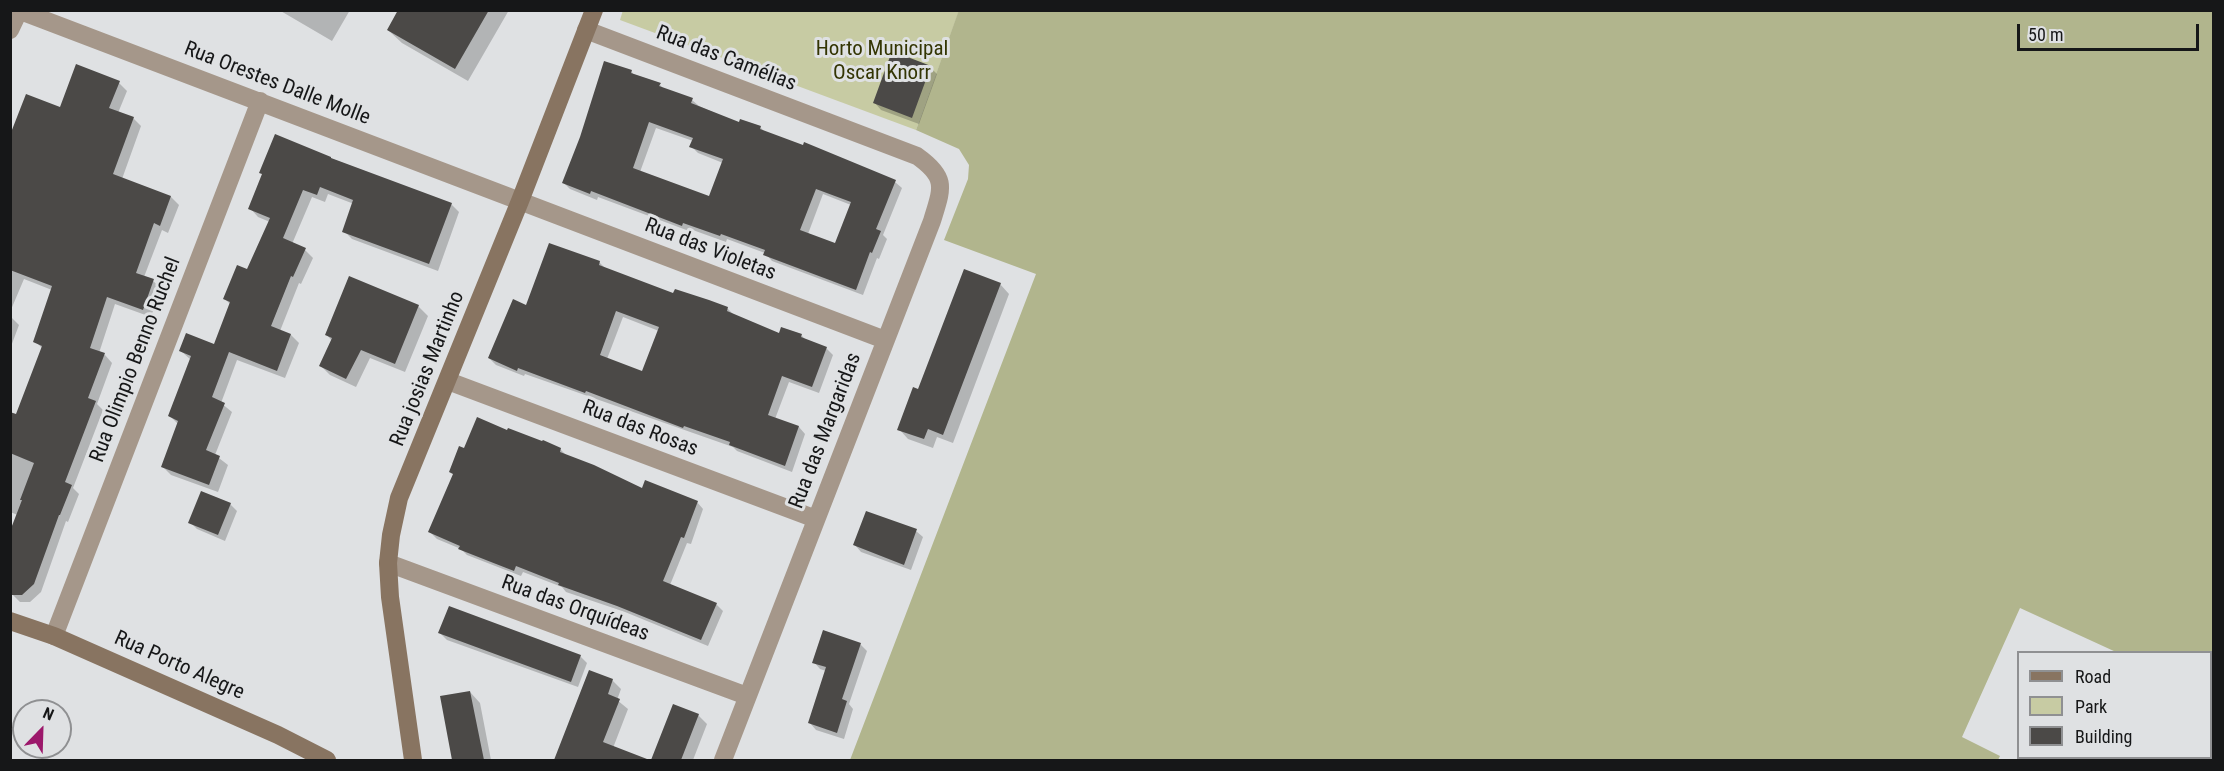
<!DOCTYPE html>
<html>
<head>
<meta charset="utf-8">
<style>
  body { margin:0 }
  #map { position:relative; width:2224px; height:771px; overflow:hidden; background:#dfe1e3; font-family:"Roboto Condensed",sans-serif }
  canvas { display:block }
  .frame { position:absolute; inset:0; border:12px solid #161718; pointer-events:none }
  .legend { position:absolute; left:2017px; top:651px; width:195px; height:108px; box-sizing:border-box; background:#dfe1e3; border:2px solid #8f9092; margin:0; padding:8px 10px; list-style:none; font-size:18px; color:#161718 }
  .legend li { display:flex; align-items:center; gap:12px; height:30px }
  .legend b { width:30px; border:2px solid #8f9092 }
  .north { position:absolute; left:12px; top:699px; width:60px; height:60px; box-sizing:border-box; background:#dfe1e3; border:2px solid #8f9092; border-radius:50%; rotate:23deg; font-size:16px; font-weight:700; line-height:24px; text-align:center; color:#161718 }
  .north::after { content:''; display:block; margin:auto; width:21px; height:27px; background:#9c186b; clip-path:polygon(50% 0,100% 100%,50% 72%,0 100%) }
  .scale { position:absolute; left:2017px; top:24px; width:182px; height:27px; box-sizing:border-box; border:3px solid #161718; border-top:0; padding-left:8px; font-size:18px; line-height:21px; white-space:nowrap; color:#161718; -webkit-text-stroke:4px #dfe1e3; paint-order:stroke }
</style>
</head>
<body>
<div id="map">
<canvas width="2224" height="771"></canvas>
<div class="frame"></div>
<ul class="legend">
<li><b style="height:8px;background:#887461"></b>Road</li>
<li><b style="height:16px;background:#c7cba3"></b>Park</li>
<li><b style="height:16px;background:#4b4947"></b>Building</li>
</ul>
<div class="north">N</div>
<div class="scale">50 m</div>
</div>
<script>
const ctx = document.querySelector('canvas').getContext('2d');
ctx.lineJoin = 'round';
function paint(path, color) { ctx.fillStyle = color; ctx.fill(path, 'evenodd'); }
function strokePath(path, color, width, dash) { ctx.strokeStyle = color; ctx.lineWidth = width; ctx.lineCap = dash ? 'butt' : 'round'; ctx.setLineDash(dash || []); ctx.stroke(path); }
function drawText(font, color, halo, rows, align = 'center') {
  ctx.font = font + ' "Roboto Condensed",sans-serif'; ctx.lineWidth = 6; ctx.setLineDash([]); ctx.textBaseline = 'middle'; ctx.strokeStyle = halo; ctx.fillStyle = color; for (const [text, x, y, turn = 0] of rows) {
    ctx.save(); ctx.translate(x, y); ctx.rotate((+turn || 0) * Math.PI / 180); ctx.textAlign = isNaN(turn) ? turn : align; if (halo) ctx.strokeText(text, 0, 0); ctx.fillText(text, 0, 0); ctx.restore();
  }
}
paint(new Path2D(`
  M 623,10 L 959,11 L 916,130 L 620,20 Z`), '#c7cba3');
paint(new Path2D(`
  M 959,10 L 2213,11 L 2213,698 L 2211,696 L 2210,652 L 2116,652 L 2020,608 L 1962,737 L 2000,756 L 1998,760 L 850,760 L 1036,274 L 944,240 L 968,179 L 969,165 L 959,149 L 916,130 Z`), '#b1b58d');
paint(new Path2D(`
  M 279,10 L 350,10 L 332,41 Z
  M 399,10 L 509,10 L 468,81 L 402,43 L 388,30 Z
  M 893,53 L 931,68 L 937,74 L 919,124 L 881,110 L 875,103 Z
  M 631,71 L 635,76 L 660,85 L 665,90 L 692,100 L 699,106 L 740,124 L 760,127 L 765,132 L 895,182 L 902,188 L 883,235 L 887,239 L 879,259 L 877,258 L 863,295 L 772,261 L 765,253 L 727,239 L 726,242 L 690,229 L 689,231 L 598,197 L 597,200 L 570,189 L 563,182 ZM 656,128 L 693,141 L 691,146 L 698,153 L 723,163 L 710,198 L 640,172 ZM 823,194 L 851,205 L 836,244 L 808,234 Z
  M 119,83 L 127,91 L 118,113 L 133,118 L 141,126 L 122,179 L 171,197 L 179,205 L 168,233 L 162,230 L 144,277 L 153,281 L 161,288 L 151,317 L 115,304 L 99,353 L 105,355 L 112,363 L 97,404 L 103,410 L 73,488 L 79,494 L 68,522 L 66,521 L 41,592 L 30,602 L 20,602 L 10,592 L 18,515 L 10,512 L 10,421 L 16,416 L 43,349 L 35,341 L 52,290 L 24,279 L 10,312 L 10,234 L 60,108 Z
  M 330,158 L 451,204 L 459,212 L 438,271 L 352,239 L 344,231 L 354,204 L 328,194 L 325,202 L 312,197 L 292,244 L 305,250 L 313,258 L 301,284 L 299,283 L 280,331 L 291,335 L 299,343 L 285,378 L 237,360 L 221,403 L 232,412 L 215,455 L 228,465 L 218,492 L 171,475 L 163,467 L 178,424 L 170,416 L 191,360 L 181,351 L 215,345 L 231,305 L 225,299 L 248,271 L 270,222 L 258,217 L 250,208 Z
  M 599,262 L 606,269 L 674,295 L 708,302 L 728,309 L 735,316 L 780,335 L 782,329 L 802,336 L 807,341 L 826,348 L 833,355 L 819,393 L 789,382 L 775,419 L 799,427 L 805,434 L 792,472 L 737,451 L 733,447 L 525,374 L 524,376 L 496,365 L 489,358 L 527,307 ZM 623,317 L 659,331 L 643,373 L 607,359 Z
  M 1000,284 L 1009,294 L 953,443 L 937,437 L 933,448 L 908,439 L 899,429 L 919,391 Z
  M 418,306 L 428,316 L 405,372 L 370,358 L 356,387 L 330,375 L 321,366 L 332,341 L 327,335 Z
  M 10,316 L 19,325 L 10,349 Z
  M 508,432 L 561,450 L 568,457 L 643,490 L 697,502 L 703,509 L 691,544 L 687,543 L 670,585 L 716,604 L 723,611 L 708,646 L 625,612 L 566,592 L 562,587 L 523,572 L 521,576 L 467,555 L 461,549 L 437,539 L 430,532 L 464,450 Z
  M 202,493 L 230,504 L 237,511 L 225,541 L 197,529 L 190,522 Z
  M 916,531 L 923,537 L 911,570 L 861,552 L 855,545 Z
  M 824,632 L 861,645 L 867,651 L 849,704 L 853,709 L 844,739 L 816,730 L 810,723 L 826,671 L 820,669 L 814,662 Z
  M 440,633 L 580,656 L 587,663 L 578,687 L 447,640 Z
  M 589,671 L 612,680 L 621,689 L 617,700 L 628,709 L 613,748 L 647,760 L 555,760 Z
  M 470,692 L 480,703 L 491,760 L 454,760 L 441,698 Z
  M 674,706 L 698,715 L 707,724 L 693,760 L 652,760 Z
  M 2141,758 L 2188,758 L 2193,760 L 2139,760 Z`), '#0003');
paint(new Path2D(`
  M 398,10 L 489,10 L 455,69 L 387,30 Z
  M 892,51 L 931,66 L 912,118 L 873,103 Z
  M 604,61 L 632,70 L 631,73 L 661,83 L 659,86 L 693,98 L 691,103 L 739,122 L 740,119 L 761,126 L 760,129 L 803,145 L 804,142 L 896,180 L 876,229 L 881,231 L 872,253 L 870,252 L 856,290 L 763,255 L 765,250 L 721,234 L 720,236 L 683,223 L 682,226 L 591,191 L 590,194 L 562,183 L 580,137 ZM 649,122 L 693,138 L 689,147 L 723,159 L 709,196 L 633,168 ZM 816,189 L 851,202 L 835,243 L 800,230 Z
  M 76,64 L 120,81 L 109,108 L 134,117 L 113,174 L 171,196 L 160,226 L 154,223 L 136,273 L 154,279 L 143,310 L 107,297 L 90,348 L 105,353 L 88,398 L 96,401 L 65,482 L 72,485 L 60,515 L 59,515 L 34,584 L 22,595 L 10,595 L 10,531 L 22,500 L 20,500 L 34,463 L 10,453 L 10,412 L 16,414 L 42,346 L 33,342 L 52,286 L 10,270 L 10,135 L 26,94 L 60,107 Z
  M 275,134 L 331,157 L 331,158 L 452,203 L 429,264 L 342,232 L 353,200 L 320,187 L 317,195 L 303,190 L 283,238 L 306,248 L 293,277 L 291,276 L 271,326 L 291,334 L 277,371 L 229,352 L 212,397 L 225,403 L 206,450 L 220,456 L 209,485 L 161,467 L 178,421 L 168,416 L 191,356 L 179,351 L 186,333 L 214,344 L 230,302 L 223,299 L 237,265 L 247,269 L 270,218 L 248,209 L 262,174 L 259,173 Z
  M 549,243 L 600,261 L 599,265 L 673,293 L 675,289 L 709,300 L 728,307 L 727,311 L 779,333 L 781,327 L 802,334 L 801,337 L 827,347 L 812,387 L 782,376 L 768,415 L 799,426 L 785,466 L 729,445 L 730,442 L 684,426 L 683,428 L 586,391 L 585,393 L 518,368 L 517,371 L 488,358 L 513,299 L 526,305 ZM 616,311 L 659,327 L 642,371 L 600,355 Z
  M 964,269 L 1001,283 L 943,435 L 928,429 L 924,439 L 897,430 L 913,387 L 918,389 Z
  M 349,276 L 419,305 L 395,364 L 361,350 L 346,379 L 319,366 L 332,338 L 325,335 Z
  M 477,417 L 507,430 L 508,428 L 542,441 L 543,440 L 561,448 L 560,452 L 594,465 L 642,488 L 645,480 L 698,501 L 684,538 L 681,537 L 663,581 L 717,603 L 701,640 L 617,606 L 558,585 L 559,583 L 516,566 L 514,571 L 491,562 L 458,549 L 460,546 L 428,532 L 453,474 L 449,472 L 459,446 L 464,448 Z
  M 201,491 L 231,503 L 218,535 L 188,523 Z
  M 866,511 L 917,529 L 904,565 L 853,545 Z
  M 449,606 L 581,655 L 571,682 L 438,633 Z
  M 823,630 L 861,643 L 842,699 L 847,701 L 837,733 L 808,723 L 826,667 L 812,663 Z
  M 589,670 L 613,679 L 608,694 L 620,699 L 603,742 L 647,759 L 646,760 L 554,760 Z
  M 470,691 L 484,760 L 452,760 L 440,696 Z
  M 673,704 L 699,714 L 681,760 L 651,760 Z`), '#4b4947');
strokePath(new Path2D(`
  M 18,10 L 885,340
  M 10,30 L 19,11
  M 586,30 L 917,156 C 948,178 942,188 932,221 L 723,760
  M 448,381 L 816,519
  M 388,563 L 747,696
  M 54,636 L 260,101`), '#a5978a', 18);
strokePath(new Path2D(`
  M 10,621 L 54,636 L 278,735 L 327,760
  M 413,760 L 390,597 L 388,563 L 391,535 L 399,498 L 520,201 L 594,10`), '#887461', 18);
drawText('21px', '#333503', '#dfe1e3', [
  ["Horto Municipal",882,50],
  ["Oscar Knorr",882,74]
]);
drawText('21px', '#161718', '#dfe1e3', [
  ["Rua das Camélias",726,59,21],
  ["Rua Orestes Dalle Molle",277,84,21],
  ["Rua das Violetas",710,250,21],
  ["Rua Olimpio Benno Ruchel",136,360,-69],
  ["Rua josias Martinho",428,369,-68],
  ["Rua das Rosas",640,429,21],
  ["Rua das Margaridas",826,431,-69],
  ["Rua das Orquídeas",575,609,20],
  ["Rua Porto Alegre",179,666,24]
]);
</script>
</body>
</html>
